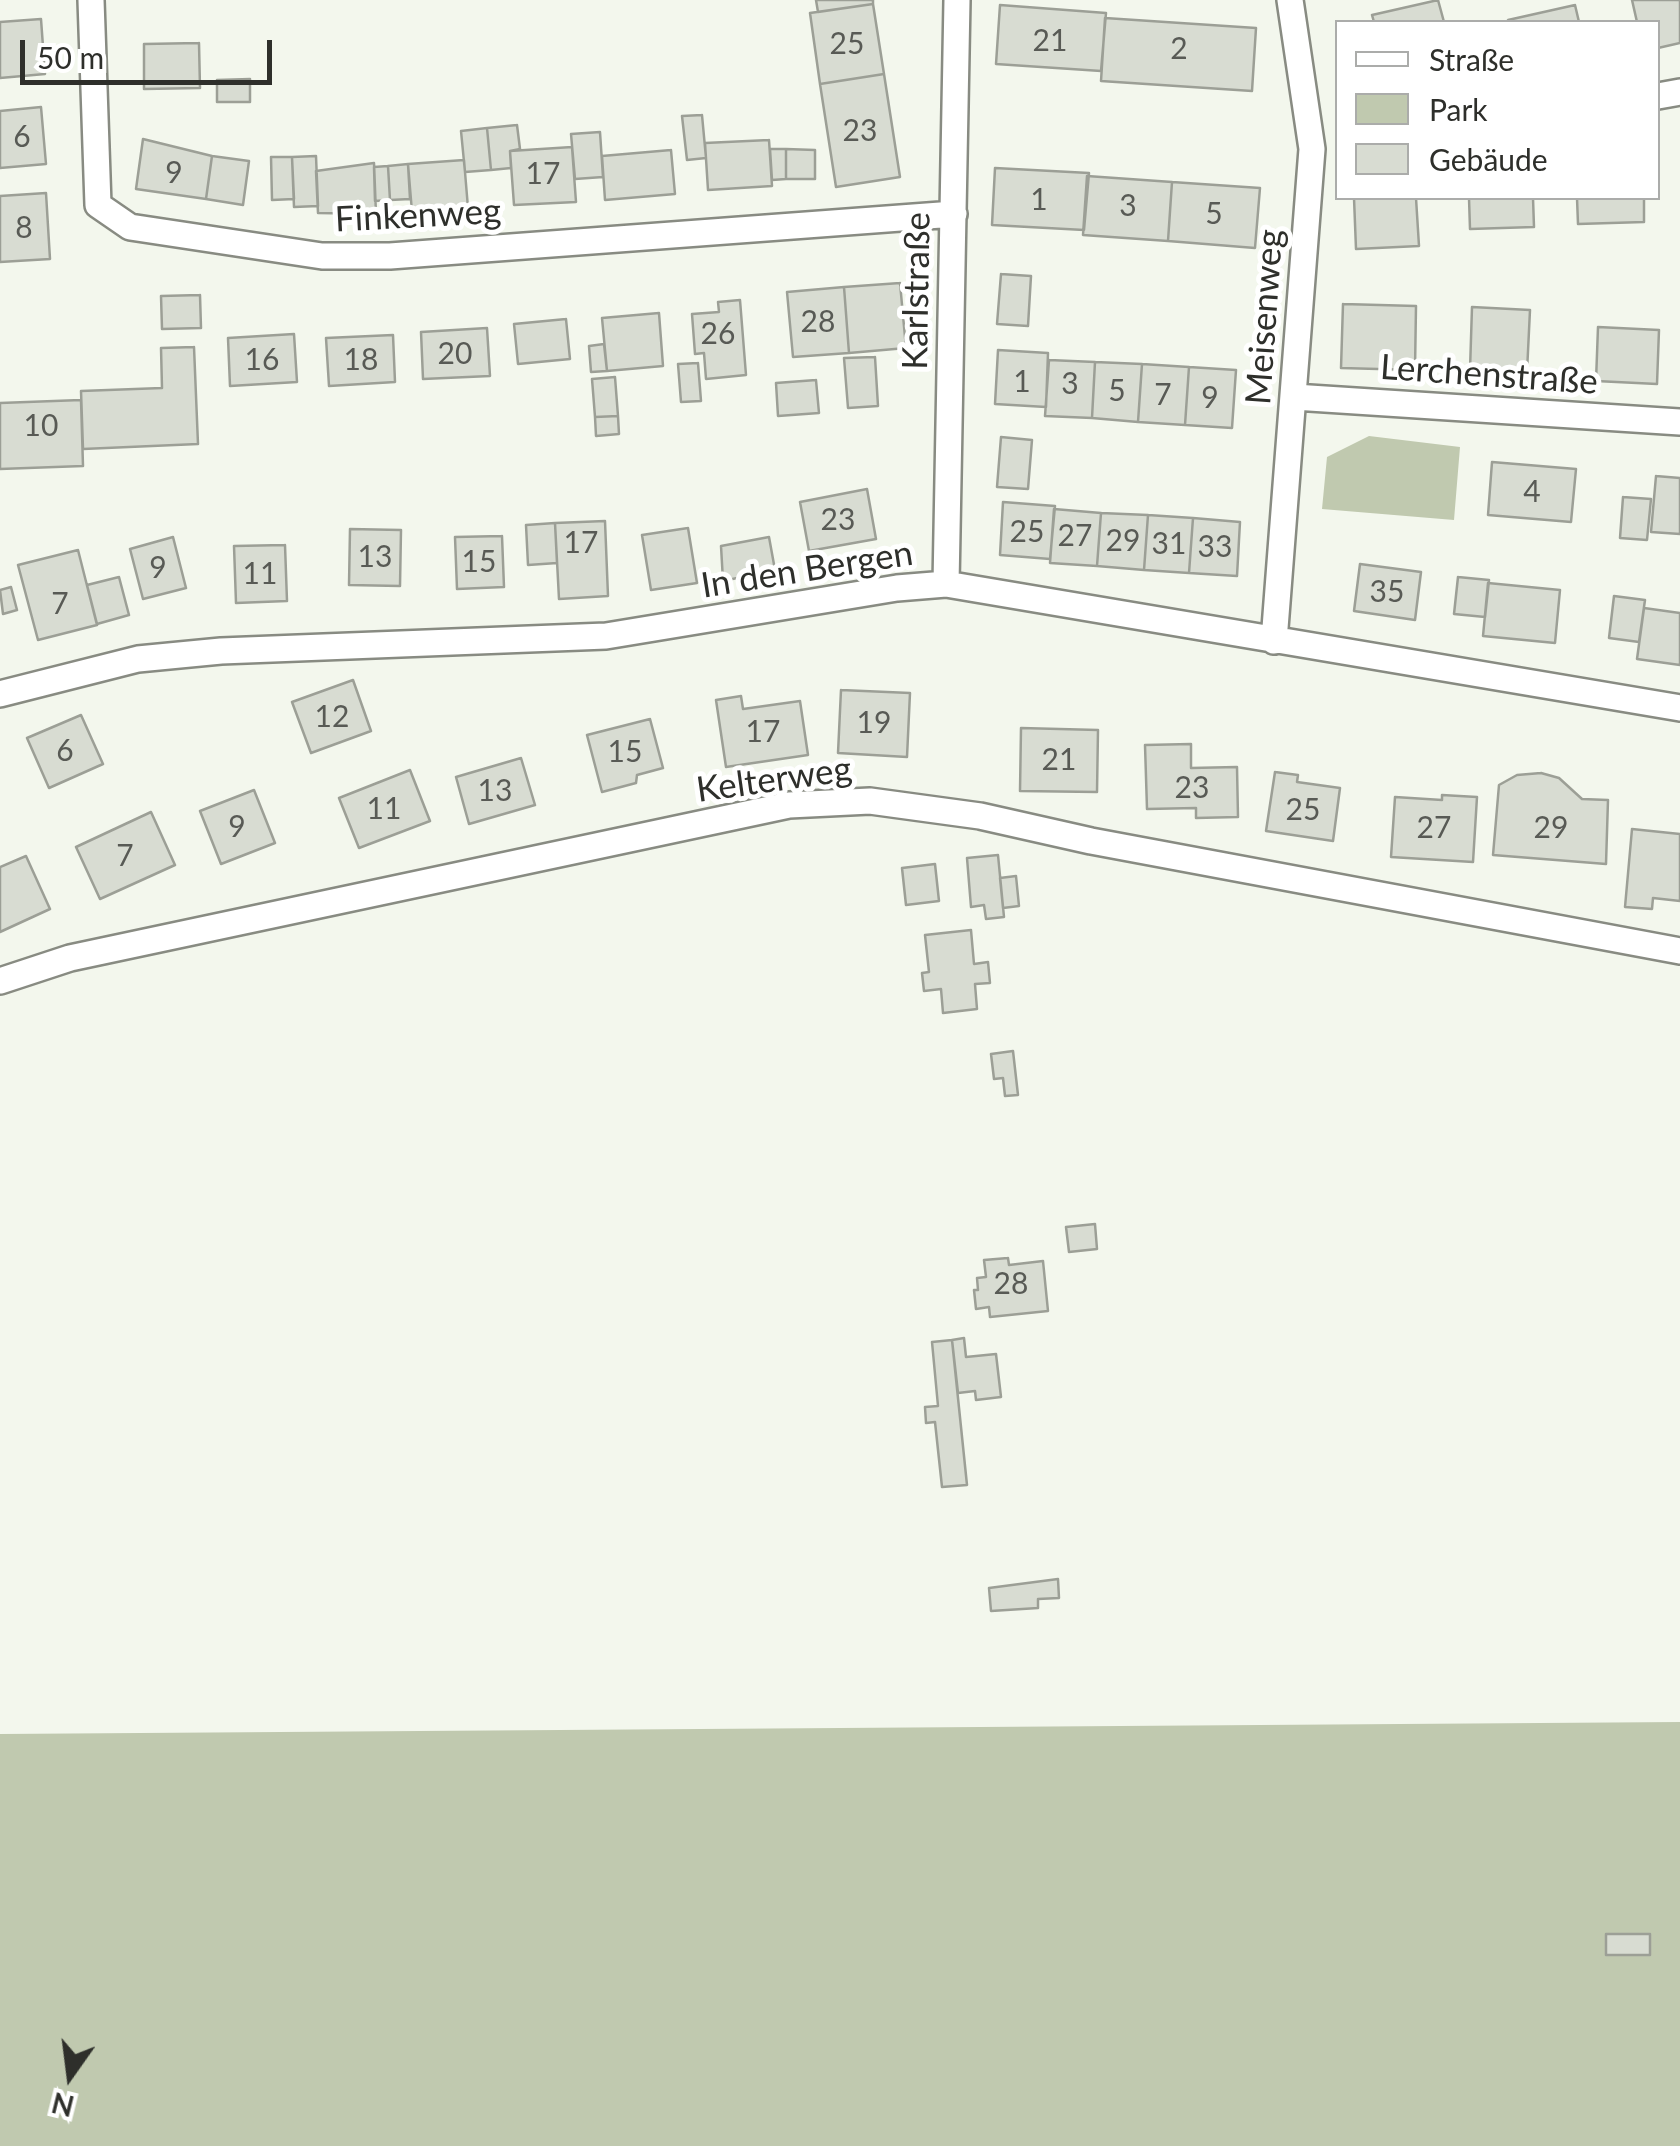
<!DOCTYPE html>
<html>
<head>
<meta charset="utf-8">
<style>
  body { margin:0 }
  #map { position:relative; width:1680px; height:2146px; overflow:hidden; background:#f3f7ed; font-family:Lato,sans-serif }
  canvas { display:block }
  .legend { position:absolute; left:1335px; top:20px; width:325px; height:180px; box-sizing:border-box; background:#fff; border:2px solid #abacaa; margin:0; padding:12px 18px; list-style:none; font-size:30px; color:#2e2f2b }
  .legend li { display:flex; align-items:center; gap:20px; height:50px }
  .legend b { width:50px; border:2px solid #abacaa }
  .north { position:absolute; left:20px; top:2026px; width:100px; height:100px; -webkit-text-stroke:8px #fff; paint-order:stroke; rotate:194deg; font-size:28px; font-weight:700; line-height:40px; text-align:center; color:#2e2f2b }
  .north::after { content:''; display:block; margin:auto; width:35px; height:45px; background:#2e2f2b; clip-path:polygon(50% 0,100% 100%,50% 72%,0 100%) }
  .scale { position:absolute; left:20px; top:40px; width:252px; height:45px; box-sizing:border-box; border:5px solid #2e2f2b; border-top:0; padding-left:12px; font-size:30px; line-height:35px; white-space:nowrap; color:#2e2f2b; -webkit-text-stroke:8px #fff; paint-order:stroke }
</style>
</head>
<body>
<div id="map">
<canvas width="1680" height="2146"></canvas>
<ul class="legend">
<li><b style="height:12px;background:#fff"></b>Straße</li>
<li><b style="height:28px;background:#c0c9af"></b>Park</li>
<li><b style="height:28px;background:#d8dcd2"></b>Gebäude</li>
</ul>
<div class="north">N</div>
<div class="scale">50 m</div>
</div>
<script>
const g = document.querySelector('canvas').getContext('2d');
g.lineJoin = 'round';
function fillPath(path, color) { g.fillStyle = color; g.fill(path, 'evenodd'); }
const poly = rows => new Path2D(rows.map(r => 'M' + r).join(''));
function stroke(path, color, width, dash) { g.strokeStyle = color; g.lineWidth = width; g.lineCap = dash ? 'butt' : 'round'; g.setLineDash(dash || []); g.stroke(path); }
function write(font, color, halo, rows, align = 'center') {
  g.font = font + ' Lato,sans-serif'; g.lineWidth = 10; g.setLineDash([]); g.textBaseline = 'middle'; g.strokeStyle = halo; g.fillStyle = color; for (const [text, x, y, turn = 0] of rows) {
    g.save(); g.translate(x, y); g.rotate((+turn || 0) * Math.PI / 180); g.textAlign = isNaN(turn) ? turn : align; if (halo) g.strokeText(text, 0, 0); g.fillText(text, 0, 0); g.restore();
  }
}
fillPath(poly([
  [1369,436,1460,447,1454,520,1322,509,1327,457],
  [1680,1722,1680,2146,0,2146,0,1734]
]), '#c0c9af');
const building = poly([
  [816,0,873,0,873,4,818,12,816,0],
  [1438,0,1444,22,1374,22,1372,15,1438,0],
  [1632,0,1680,0,1680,43,1658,48,1658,22,1637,22,1632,0],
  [873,4,884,74,820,84,810,13,873,4],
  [1000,5,1106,13,1101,71,996,64,1000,5],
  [1575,5,1579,22,1509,22,1508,20,1575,5],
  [1105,18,1256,28,1252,91,1101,81,1105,18],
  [41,19,45,74,0,78,0,22,41,19],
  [199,43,200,88,144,89,144,44,199,43],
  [884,74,900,177,836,187,820,84,884,74],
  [250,79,250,102,217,102,217,80,250,79],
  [41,107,46,164,0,168,0,111,41,107],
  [702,115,706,158,687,160,682,116,702,115],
  [517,125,520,149,510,151,511,168,491,170,487,128,517,125],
  [487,128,491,170,465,172,461,131,487,128],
  [600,132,603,177,575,179,571,134,600,132],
  [143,139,212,156,206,199,136,189,143,139],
  [769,140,772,186,708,190,705,143,769,140],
  [572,147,576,202,514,205,510,151,572,147],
  [770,149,786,149,786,179,772,180,770,149],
  [786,149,815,150,815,179,786,179,786,149],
  [671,150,675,194,605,200,602,156,671,150],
  [212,156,249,161,243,205,206,199,212,156],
  [316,156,318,206,294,207,292,157,316,156],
  [271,157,292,157,294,199,272,200,271,157],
  [464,160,468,208,412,212,408,164,464,160],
  [374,163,376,214,318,213,316,171,374,163],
  [408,164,410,199,390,200,388,166,408,164],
  [388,166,390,200,375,201,374,167,388,166],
  [995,168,1089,173,1084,230,992,225,995,168],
  [1087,176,1172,182,1168,241,1083,235,1087,176],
  [1172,182,1260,188,1255,248,1168,241,1172,182],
  [46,193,50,259,0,262,0,196,46,193],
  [1354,198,1416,198,1419,246,1356,249,1354,198],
  [1469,198,1533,198,1534,227,1470,229,1469,198],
  [1577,198,1644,198,1644,222,1578,224,1577,198],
  [1001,274,1031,276,1028,326,997,324,1001,274],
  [900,283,906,348,849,353,844,287,900,283],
  [844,287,849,353,793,357,787,292,844,287],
  [200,295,201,328,162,329,161,296,200,295],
  [740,300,746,375,706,379,704,353,695,354,692,314,719,312,718,302,740,300],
  [1343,304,1416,306,1415,370,1341,368,1343,304],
  [1472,307,1530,310,1527,372,1470,370,1472,307],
  [659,313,663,366,607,371,602,318,659,313],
  [566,319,570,359,518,364,514,324,566,319],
  [1598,327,1659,330,1657,384,1596,381,1598,327],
  [487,328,490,376,423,379,421,332,487,328],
  [294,334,297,382,230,386,228,338,294,334],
  [393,335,395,382,329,386,326,338,393,335],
  [604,344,607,371,591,372,589,346,604,344],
  [194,347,198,444,83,449,81,391,162,388,161,348,194,347],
  [998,350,1048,353,1046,407,995,404,998,350],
  [875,357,878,406,848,408,844,358,875,357],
  [1049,360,1095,362,1092,418,1045,416,1049,360],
  [1095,362,1142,364,1138,422,1092,418,1095,362],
  [698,363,701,401,681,402,678,364,698,363],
  [1142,364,1189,367,1185,425,1138,422,1142,364],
  [1189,367,1236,370,1232,428,1185,425,1189,367],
  [615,377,618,416,595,417,592,379,615,377],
  [816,380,819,413,778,416,776,383,816,380],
  [81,400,83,466,0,469,0,403,81,400],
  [618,416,619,434,596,436,595,417,618,416],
  [1001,437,1032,440,1028,489,997,487,1001,437],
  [1492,462,1576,469,1571,522,1488,515,1492,462],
  [1656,476,1680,478,1680,534,1651,532,1656,476],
  [867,489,876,539,809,551,800,502,867,489],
  [1623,497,1651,499,1647,540,1620,538,1623,497],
  [1003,502,1055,506,1050,559,1000,555,1003,502],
  [1054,509,1101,513,1097,566,1050,563,1054,509],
  [1101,513,1148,515,1144,570,1097,566,1101,513],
  [1148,515,1193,518,1189,573,1144,570,1148,515],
  [1193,518,1240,522,1237,576,1189,573,1193,518],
  [605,521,608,596,559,599,555,523,605,521],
  [555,523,557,563,528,565,526,525,555,523],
  [688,528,697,583,651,590,642,535,688,528],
  [350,529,401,530,400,586,349,585,350,529],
  [502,536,504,587,457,589,455,537,502,536],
  [173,537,186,588,143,599,130,549,173,537],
  [769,537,775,570,723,581,721,546,769,537],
  [285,545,287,601,236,603,234,546,285,545],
  [78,550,97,625,38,640,18,565,78,550],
  [1360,564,1421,572,1415,620,1354,611,1360,564],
  [119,577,129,615,97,624,87,585,119,577],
  [1458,577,1489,580,1485,617,1454,614,1458,577],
  [1488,583,1560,590,1555,643,1483,636,1488,583],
  [11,587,17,610,3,614,0,590,11,587],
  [1614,596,1645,600,1639,642,1609,638,1614,596],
  [1644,608,1680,613,1680,665,1637,659,1644,608],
  [353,680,371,731,311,753,292,702,353,680],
  [841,690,910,693,907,757,838,753,841,690],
  [741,696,743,709,800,701,808,755,726,767,716,700,741,696],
  [81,715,103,764,49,788,27,738,81,715],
  [650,719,663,768,637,775,636,783,602,792,587,735,650,719],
  [1021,728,1098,730,1097,792,1020,791,1021,728],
  [1191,744,1191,768,1237,767,1238,817,1196,818,1196,808,1147,809,1145,745,1191,744],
  [521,758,535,805,469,824,456,777,521,758],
  [410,770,430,821,359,848,339,798,410,770],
  [1275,772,1298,775,1297,782,1340,788,1333,841,1266,831,1275,772],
  [1541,773,1559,778,1582,799,1608,800,1606,864,1493,855,1499,785,1517,775,1541,773],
  [254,790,275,843,221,864,200,811,254,790],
  [1442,795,1477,797,1473,862,1391,857,1395,797,1442,800,1442,795],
  [151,812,175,865,100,899,76,847,151,812],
  [1632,829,1680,834,1680,901,1653,898,1652,909,1625,907,1632,829],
  [998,855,1004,917,986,919,984,905,971,907,967,858,998,855],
  [26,856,50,909,0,932,0,867,26,856],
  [935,864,939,901,906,905,902,868,935,864],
  [1016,876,1019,906,1003,908,1000,878,1016,876],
  [971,930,974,964,988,962,990,983,975,984,977,1009,943,1013,941,989,924,991,922,973,929,972,925,935,971,930],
  [1013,1051,1018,1095,1005,1096,1003,1078,994,1079,991,1054,1013,1051],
  [1095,1224,1097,1249,1069,1252,1066,1227,1095,1224],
  [1008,1258,1009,1265,1043,1261,1048,1311,990,1317,989,1307,976,1309,974,1290,978,1290,977,1278,986,1277,984,1260,1008,1258],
  [964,1338,966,1357,996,1354,1001,1397,976,1400,975,1391,958,1393,952,1340,964,1338],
  [952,1340,967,1485,942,1487,935,1422,926,1423,925,1407,938,1406,932,1342,952,1340],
  [1058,1579,1059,1598,1038,1599,1038,1608,991,1611,989,1588,1058,1579],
  [1606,1934,1650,1934,1650,1955,1606,1955,1606,1934]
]);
fillPath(building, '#d8dcd2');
stroke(building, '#9c9f96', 2.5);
const street = poly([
  [91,0,98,205,130,227,322,256,390,256,954,214],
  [1658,96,1680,92],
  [1294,397,1680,422],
  [946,584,957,0],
  [1274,641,1312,149,1290,0],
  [0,694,138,659,221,651,606,636,897,588,946,584,1680,708],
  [0,981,70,958,789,805,870,801,980,816,1091,841,1680,951]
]);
stroke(street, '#888b82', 30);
stroke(street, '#fff', 25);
write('30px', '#585a55', null, [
  ["21",1050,41],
  ["25",847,44],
  ["2",1179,49],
  ["23",860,131],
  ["6",22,137],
  ["9",174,173],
  ["17",543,174],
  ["1",1039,200],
  ["3",1128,206],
  ["5",1214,214],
  ["8",24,228],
  ["28",818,322],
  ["26",718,334],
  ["20",455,354],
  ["16",262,360],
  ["18",361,360],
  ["1",1022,382],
  ["3",1070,384],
  ["5",1117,391],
  ["7",1163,395],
  ["9",1210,398],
  ["10",41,426],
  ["4",1532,492],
  ["23",838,520],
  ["25",1027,532],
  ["27",1075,536],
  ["29",1123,541],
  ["17",581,543],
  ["31",1169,544],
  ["33",1215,547],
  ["13",375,557],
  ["15",479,562],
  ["9",158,568],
  ["11",260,574],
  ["35",1387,592],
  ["7",60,604],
  ["12",332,717],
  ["19",874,723],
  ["17",763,732],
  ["6",65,751],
  ["15",625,752],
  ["21",1059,760],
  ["23",1192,788],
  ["13",495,791],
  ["11",384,809],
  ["25",1303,810],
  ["9",237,827],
  ["27",1434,828],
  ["29",1551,828],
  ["7",125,856],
  ["28",1011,1284]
]);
write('35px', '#2e2f2b', '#fff', [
  ["Finkenweg",418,216,-3],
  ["Karlstraße",917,291,-89],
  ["Meisenweg",1265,317,-86],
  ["Lerchenstraße",1489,375,4],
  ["In den Bergen",807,570,-9],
  ["Kelterweg",774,780,-8]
]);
</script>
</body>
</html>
